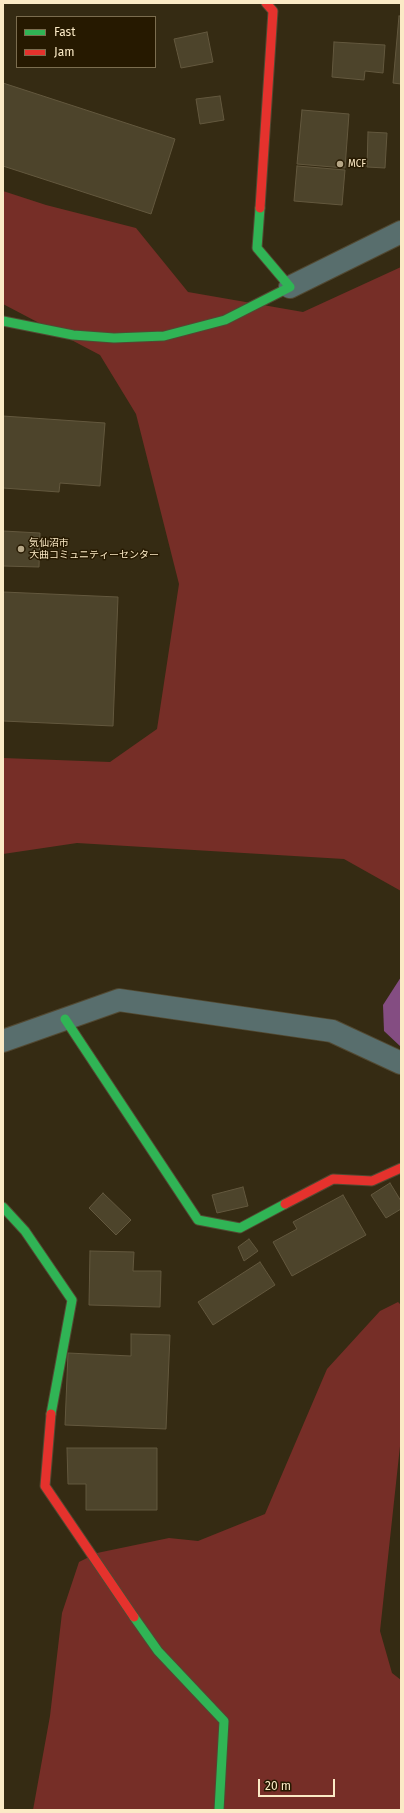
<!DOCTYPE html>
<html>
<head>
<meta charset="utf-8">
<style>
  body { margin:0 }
  #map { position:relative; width:404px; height:1813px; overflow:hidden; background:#352b13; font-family:"Fira Sans",sans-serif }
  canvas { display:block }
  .frame { position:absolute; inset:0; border:4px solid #fbeac6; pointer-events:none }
  .legend { position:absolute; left:16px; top:16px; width:140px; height:52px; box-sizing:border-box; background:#261900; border:1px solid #7b6d4f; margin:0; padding:5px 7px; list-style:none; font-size:12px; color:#fbeac6 }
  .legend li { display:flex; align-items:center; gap:8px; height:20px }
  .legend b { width:20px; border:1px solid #7b6d4f }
  .scale { position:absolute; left:258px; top:1779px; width:77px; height:18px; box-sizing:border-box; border:2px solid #fbeac6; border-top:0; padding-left:5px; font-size:12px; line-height:14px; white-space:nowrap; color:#fbeac6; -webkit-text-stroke:3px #261900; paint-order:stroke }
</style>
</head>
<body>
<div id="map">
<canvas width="404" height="1813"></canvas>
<div class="frame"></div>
<ul class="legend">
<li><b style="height:5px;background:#30b455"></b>Fast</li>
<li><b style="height:5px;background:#e5322d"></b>Jam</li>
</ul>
<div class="scale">20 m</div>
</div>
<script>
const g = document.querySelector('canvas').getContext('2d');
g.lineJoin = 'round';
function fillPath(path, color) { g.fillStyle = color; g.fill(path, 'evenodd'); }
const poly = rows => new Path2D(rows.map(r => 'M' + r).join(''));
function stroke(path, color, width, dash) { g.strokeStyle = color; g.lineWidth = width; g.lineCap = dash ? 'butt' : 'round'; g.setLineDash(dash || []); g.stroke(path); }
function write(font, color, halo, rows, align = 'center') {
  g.font = font + ' "Fira Sans","Noto Sans JP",sans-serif'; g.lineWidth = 3; g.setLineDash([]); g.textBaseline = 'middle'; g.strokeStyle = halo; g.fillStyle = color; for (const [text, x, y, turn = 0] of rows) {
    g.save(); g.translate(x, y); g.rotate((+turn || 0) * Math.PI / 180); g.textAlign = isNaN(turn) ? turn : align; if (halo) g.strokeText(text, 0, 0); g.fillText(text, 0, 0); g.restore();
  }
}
fillPath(poly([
  [3,191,46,205,136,228,188,292,303,312,401,267,401,891,344,859,77,843,3,854,3,758,110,762,157,729,179,584,136,414,100,355,3,304],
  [398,1302,401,1305,401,1437,380,1631,392,1673,401,1680,401,1810,33,1810,50,1716,62,1613,79,1562,97,1553,169,1538,198,1541,265,1514,327,1369,380,1311]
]), '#762e27');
fillPath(poly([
  [401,977,401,1047,384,1031,383,1005]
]), '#844d82');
const building = poly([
  [399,16,401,16,401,84,393,83,399,16],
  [207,32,213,62,181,68,174,39,207,32],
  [334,42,385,45,383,73,365,71,364,80,332,77,334,42],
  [3,83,175,139,151,214,3,166,3,83],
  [220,96,224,120,200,124,196,99,220,96],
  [302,110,349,114,345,168,297,164,302,110],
  [368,132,387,133,385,168,367,167,368,132],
  [297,166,345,170,342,205,294,201,297,166],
  [3,416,105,423,100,486,60,483,59,492,3,488,3,416],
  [3,531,40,533,39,567,3,566,3,531],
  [3,592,118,597,113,726,3,721,3,592],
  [390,1183,401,1201,401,1209,386,1218,371,1195,390,1183],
  [243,1187,248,1206,217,1213,212,1195,243,1187],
  [103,1193,131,1220,116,1235,89,1208,103,1193],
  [343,1195,366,1235,292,1276,273,1242,297,1229,293,1222,343,1195],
  [249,1239,258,1251,244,1261,238,1247,249,1239],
  [90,1251,134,1252,133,1271,161,1271,160,1307,89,1305,90,1251],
  [260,1262,275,1285,213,1325,198,1302,260,1262],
  [131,1334,170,1335,166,1429,65,1425,68,1353,131,1356,131,1334],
  [67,1448,157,1448,157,1510,86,1510,86,1484,68,1484,67,1448]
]);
fillPath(building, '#4d442b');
stroke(building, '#63583e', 1);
const street = poly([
  [290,287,401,232],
  [3,1041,119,1000,332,1031,401,1063]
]);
const fast = poly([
  [3,321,73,335,114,338,164,336,225,320,290,287,257,248,260,208],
  [65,1019,198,1220,240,1228,285,1204],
  [3,1207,25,1231,72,1300,51,1414],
  [134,1617,158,1651,224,1721,219,1810]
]);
const jam = poly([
  [260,208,273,11,266,3],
  [285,1204,333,1179,372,1181,401,1168],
  [51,1414,45,1486,134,1617]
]);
stroke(street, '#524932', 24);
stroke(fast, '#524932', 11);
stroke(jam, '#524932', 11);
stroke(street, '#586e6d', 22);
stroke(fast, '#30b455', 9);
stroke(jam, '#e5322d', 9);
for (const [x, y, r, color] of [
  [340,164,4,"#b6a787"],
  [21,549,4,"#b6a787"]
]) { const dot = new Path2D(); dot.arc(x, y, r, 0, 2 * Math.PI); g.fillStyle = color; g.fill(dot); stroke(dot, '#261900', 1.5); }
write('10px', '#fbeac6', '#261900', [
  ["MCF",348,164],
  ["気仙沼市",29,543],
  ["大曲コミュニティーセンター",29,555]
], 'left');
</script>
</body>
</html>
